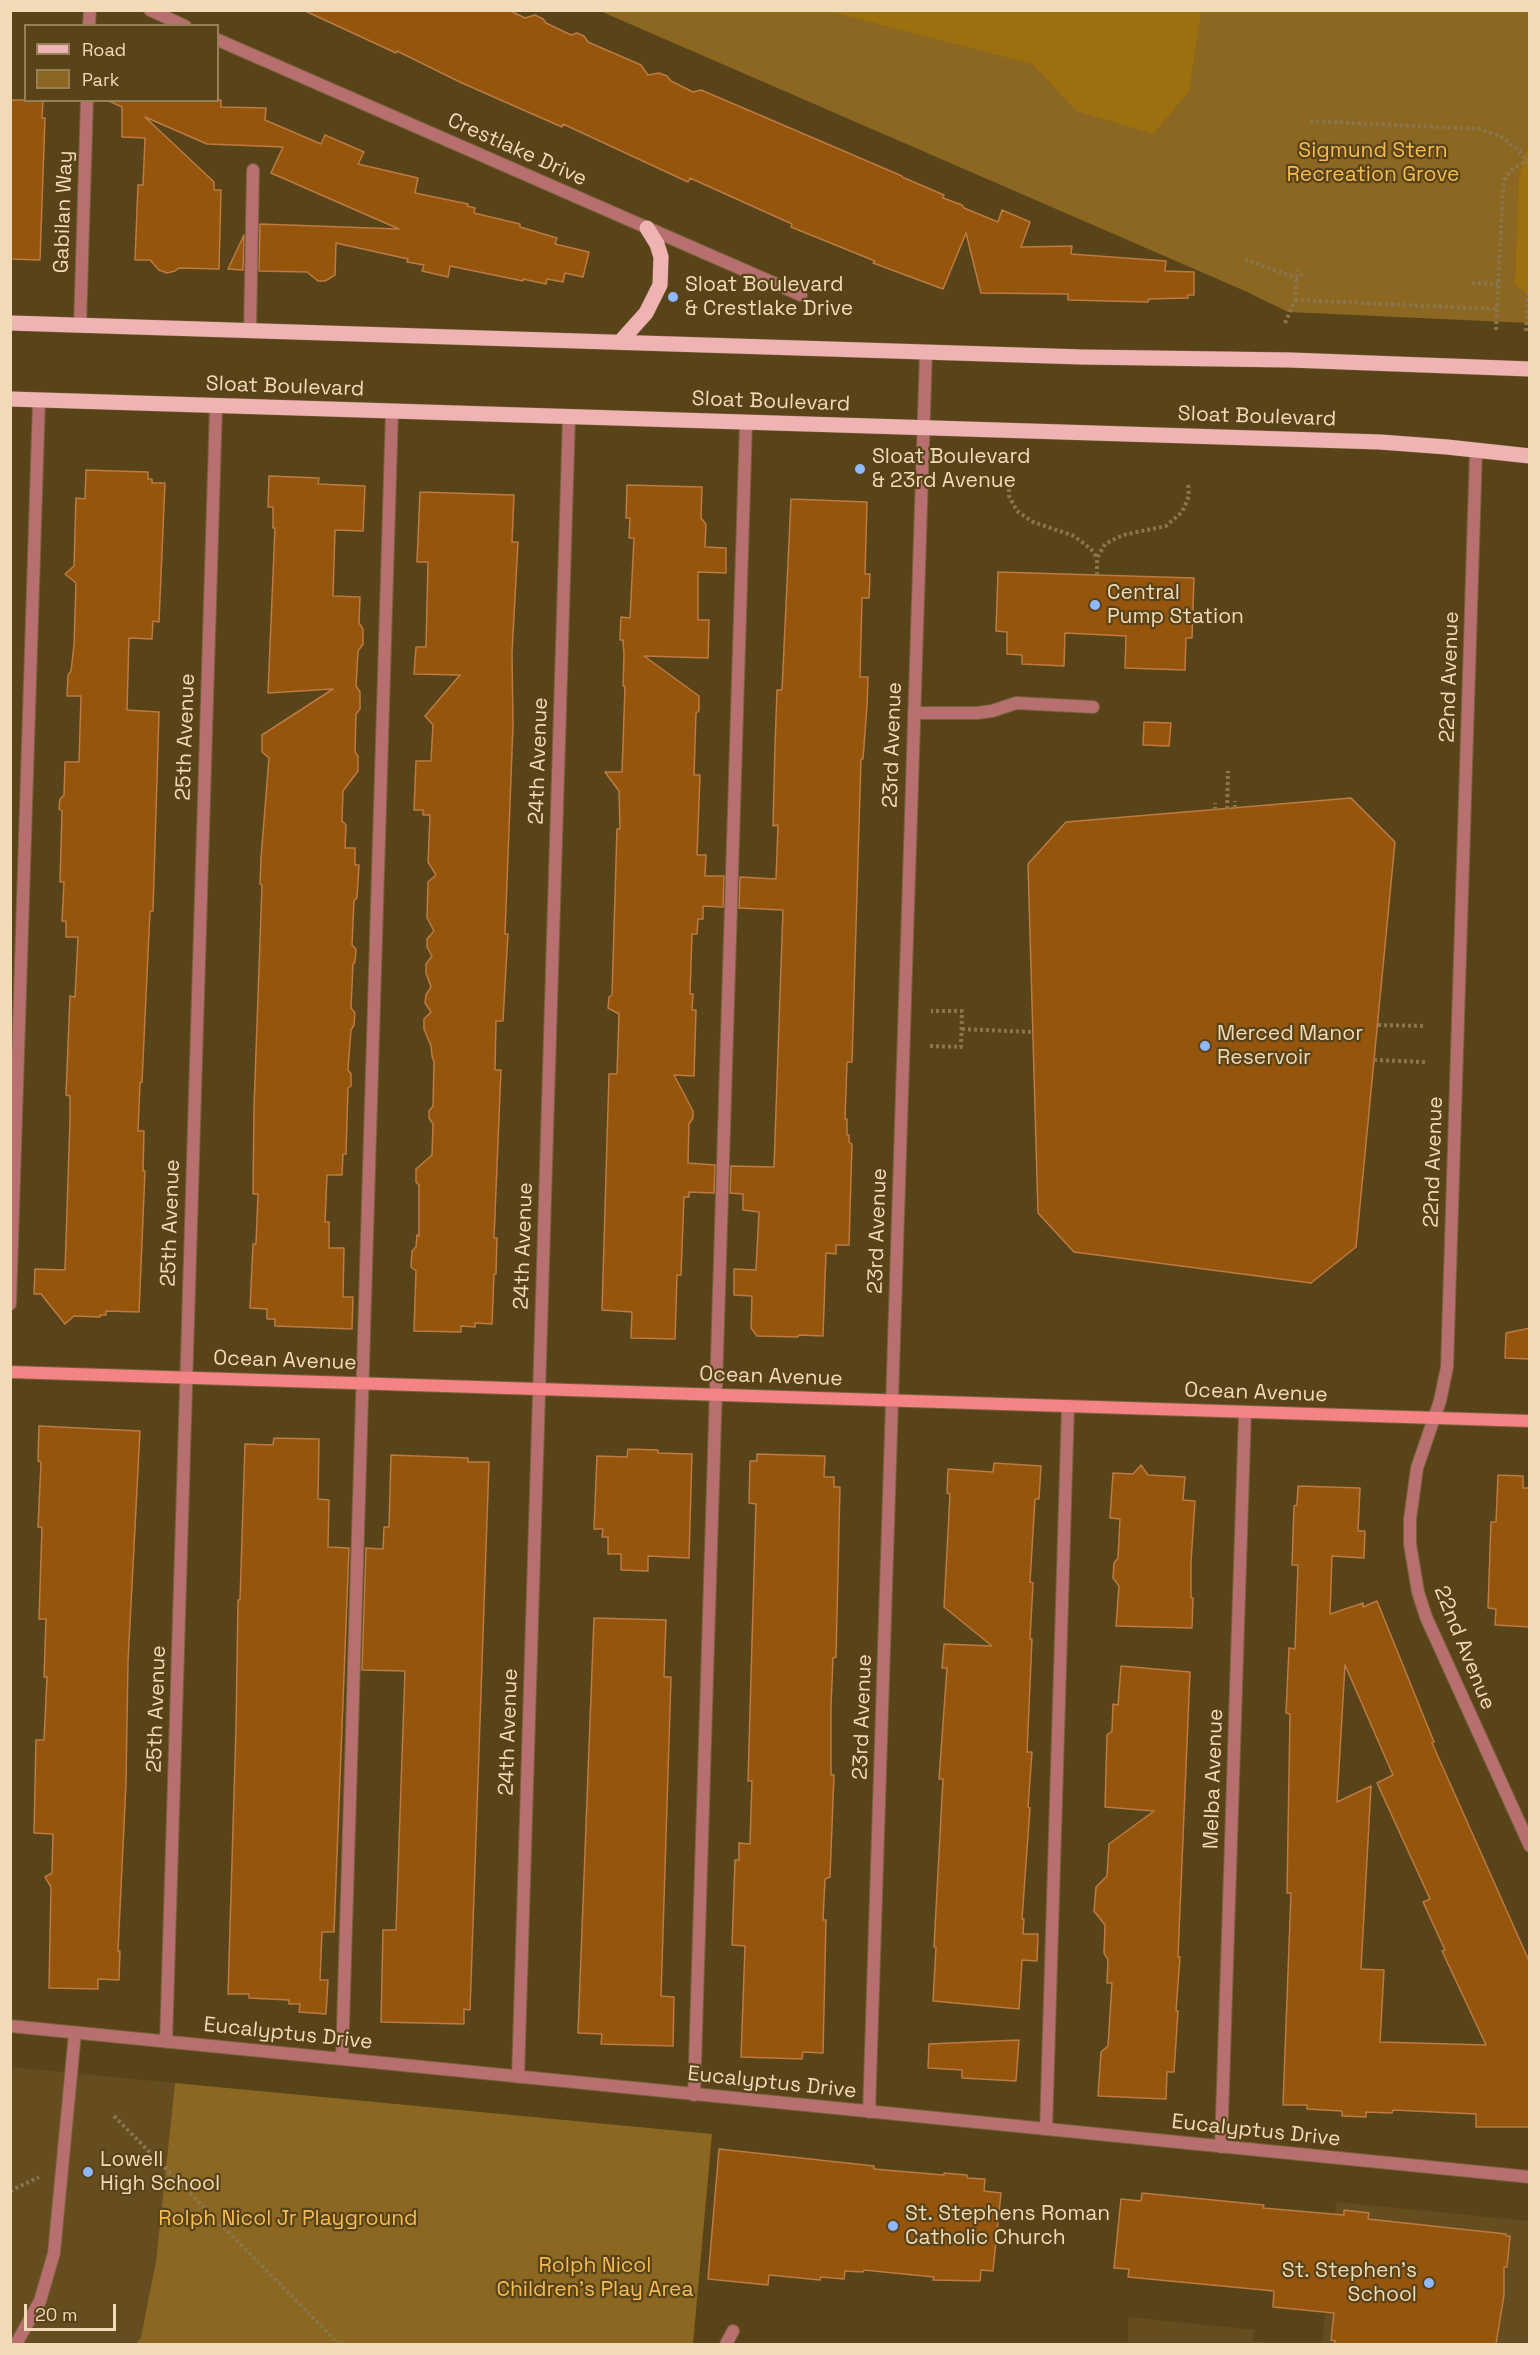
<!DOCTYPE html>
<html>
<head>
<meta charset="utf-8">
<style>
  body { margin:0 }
  #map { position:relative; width:1540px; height:2355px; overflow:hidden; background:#594319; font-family:"Space Grotesk",sans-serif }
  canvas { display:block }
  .frame { position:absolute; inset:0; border:12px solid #f1dbb6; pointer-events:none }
  .legend { position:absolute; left:24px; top:24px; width:195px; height:78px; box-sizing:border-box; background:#594319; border:2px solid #968058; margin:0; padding:8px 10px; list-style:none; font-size:18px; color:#f1dbb6 }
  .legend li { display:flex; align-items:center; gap:12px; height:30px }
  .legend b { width:30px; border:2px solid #968058 }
  .scale { position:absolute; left:24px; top:2304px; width:92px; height:27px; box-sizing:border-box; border:3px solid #f1dbb6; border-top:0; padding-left:8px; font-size:18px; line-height:21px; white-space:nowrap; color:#f1dbb6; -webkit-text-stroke:4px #594319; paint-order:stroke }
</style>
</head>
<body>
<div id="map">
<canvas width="1540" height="2355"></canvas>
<div class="frame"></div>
<ul class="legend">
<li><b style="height:8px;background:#eeb3b2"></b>Road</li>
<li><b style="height:16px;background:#8b6721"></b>Park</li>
</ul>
<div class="scale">20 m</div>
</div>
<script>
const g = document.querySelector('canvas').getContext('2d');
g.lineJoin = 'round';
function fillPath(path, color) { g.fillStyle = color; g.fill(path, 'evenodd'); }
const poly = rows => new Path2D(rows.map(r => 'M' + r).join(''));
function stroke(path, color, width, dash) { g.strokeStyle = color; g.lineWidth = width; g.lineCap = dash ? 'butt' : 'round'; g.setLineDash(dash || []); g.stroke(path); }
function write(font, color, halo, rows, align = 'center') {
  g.font = font + ' "Space Grotesk",sans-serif'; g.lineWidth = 4.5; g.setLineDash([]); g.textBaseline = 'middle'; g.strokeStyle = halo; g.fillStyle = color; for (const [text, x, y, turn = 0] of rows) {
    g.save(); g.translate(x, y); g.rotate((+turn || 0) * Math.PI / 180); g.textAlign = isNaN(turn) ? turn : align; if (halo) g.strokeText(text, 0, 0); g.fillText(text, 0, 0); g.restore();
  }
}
fillPath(poly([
  [10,2067,175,2083,156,2261,141,2337,136,2344,11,2344],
  [1336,2202,1529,2221,1529,2344,1322,2344],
  [1128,2317,1255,2330,1253,2341,1283,2344,1128,2344]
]), '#664d1f');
fillPath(poly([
  [600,11,1529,11,1529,323,1288,312,1245,291],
  [175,2083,712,2134,693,2344,136,2344,141,2337,156,2261]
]), '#8b6721');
fillPath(poly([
  [829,11,1201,10,1201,11,1189,91,1153,134,1077,111,1032,64],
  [1529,150,1529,295,1515,284,1519,179,1525,153]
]), '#9c700e');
const building = poly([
  [303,10,509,10,525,18,535,15,543,19,546,23,571,35,577,33,584,36,588,42,641,65,648,75,659,73,667,76,671,81,693,92,701,90,748,110,902,176,902,177,944,195,943,198,962,205,964,208,998,222,1002,210,1030,222,1021,247,1072,246,1071,254,1166,261,1165,271,1194,272,1194,295,1188,295,1188,298,1149,299,1148,302,1068,300,1068,294,981,293,966,233,943,289,873,263,875,261,791,227,792,224,690,178,688,182,563,124,562,127,462,83,397,51,396,53,303,10],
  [10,100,43,100,42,118,45,118,40,260,10,259,10,100],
  [107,100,221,100,221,107,266,108,265,120,321,144,325,135,364,152,358,164,418,178,415,193,468,204,467,206,475,208,474,213,520,224,520,227,557,238,555,244,589,252,583,277,565,273,563,282,547,279,546,284,523,279,523,281,450,266,448,277,422,271,424,265,407,262,408,259,336,243,335,275,325,281,318,281,307,272,259,271,260,224,399,229,271,173,283,147,207,144,145,117,214,182,214,190,221,190,219,269,179,268,175,271,167,273,159,270,150,260,135,260,138,185,143,185,145,138,122,137,122,107,107,100],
  [244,235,243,270,228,269,244,235],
  [86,470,148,472,148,479,152,479,152,483,165,483,159,622,153,621,152,639,129,638,127,710,159,712,153,911,150,911,142,1082,140,1083,138,1131,144,1131,143,1171,145,1171,139,1312,106,1311,106,1315,100,1315,100,1317,74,1316,65,1324,41,1294,34,1294,35,1269,65,1270,70,1120,70,1096,66,1095,70,996,75,997,78,937,66,937,66,921,62,921,64,882,60,882,62,811,59,809,60,799,64,795,65,762,79,762,81,696,67,696,68,675,71,671,74,645,76,583,65,574,74,566,76,498,85,499,86,470],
  [269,476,319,478,318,484,365,486,363,531,335,530,333,596,360,597,359,623,363,629,363,644,358,651,356,686,360,692,360,709,356,714,355,752,358,756,358,771,343,791,342,821,346,825,345,848,355,848,355,865,359,865,357,898,354,901,352,945,356,949,355,962,353,964,351,1008,355,1013,354,1025,351,1030,349,1055,348,1070,351,1074,351,1086,348,1088,346,1154,343,1154,342,1175,327,1175,325,1222,329,1222,329,1248,344,1248,343,1297,353,1297,352,1329,275,1326,275,1319,267,1319,267,1309,250,1308,253,1244,256,1244,258,1194,253,1194,254,1107,262,885,260,884,261,858,269,758,262,752,262,735,333,689,268,693,275,528,273,528,273,507,268,507,269,476],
  [627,485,702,487,701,518,706,524,705,547,726,548,726,573,698,572,698,620,709,620,708,658,644,656,699,696,699,711,696,713,694,775,700,775,697,855,706,855,705,876,724,876,723,907,703,906,703,919,698,919,697,934,692,934,690,994,693,994,692,1010,696,1010,694,1076,674,1075,693,1111,693,1118,689,1124,688,1163,715,1165,714,1193,689,1192,689,1197,684,1197,681,1275,677,1275,675,1339,631,1338,632,1312,602,1310,609,1074,617,1074,619,1014,608,1008,609,997,612,995,617,829,620,829,619,791,605,772,622,772,625,686,623,686,624,655,623,640,620,640,621,617,630,618,634,538,629,538,630,518,626,518,627,485],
  [420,492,514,495,512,542,518,542,512,653,513,725,505,934,508,934,506,967,503,1021,496,1021,495,1070,501,1070,494,1238,497,1238,496,1274,494,1274,492,1324,475,1323,475,1327,461,1326,461,1332,414,1331,416,1271,411,1267,412,1251,416,1247,417,1235,419,1236,419,1185,416,1182,416,1169,432,1155,433,1124,429,1118,429,1111,433,1106,434,1062,432,1056,431,1046,424,1029,424,1019,431,1012,425,1003,426,995,431,987,426,973,426,964,432,956,427,947,427,939,434,931,427,918,428,882,436,875,428,862,430,815,423,815,423,810,414,810,416,761,431,761,433,725,425,716,460,675,414,674,416,647,426,647,428,562,417,562,420,492],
  [791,499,867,502,865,574,870,574,869,598,862,598,860,677,868,677,867,706,863,759,861,759,852,1062,847,1062,845,1119,847,1119,847,1135,849,1135,849,1142,852,1144,849,1245,836,1245,836,1254,826,1253,823,1336,799,1335,798,1337,757,1336,751,1328,752,1296,734,1295,734,1269,756,1270,759,1212,743,1210,743,1194,730,1193,731,1166,774,1167,783,910,739,908,740,877,776,879,778,825,773,826,775,746,777,690,782,690,791,499],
  [998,572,1194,578,1192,638,1186,638,1185,670,1125,668,1126,636,1065,633,1064,666,1022,664,1022,655,1007,654,1007,632,996,631,998,572],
  [1144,722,1171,723,1169,746,1143,745,1144,722],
  [1351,798,1395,842,1356,1247,1311,1283,1074,1252,1038,1213,1028,864,1066,822,1351,798],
  [1530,1328,1530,1359,1505,1358,1506,1333,1530,1328],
  [39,1426,140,1431,128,1662,126,1783,118,1951,120,1951,119,1980,98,1979,98,1989,49,1988,51,1887,45,1877,52,1873,53,1834,34,1833,36,1740,44,1740,47,1677,44,1677,46,1619,39,1619,42,1527,38,1527,41,1462,38,1461,39,1426],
  [274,1438,319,1439,318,1499,329,1500,328,1547,349,1548,334,1932,322,1932,320,1980,328,1980,326,2014,299,2012,300,2004,289,2004,289,2000,249,1998,249,1994,228,1994,236,1728,238,1600,240,1600,245,1444,273,1445,274,1438],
  [628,1449,658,1450,658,1453,692,1454,689,1558,648,1556,648,1571,621,1570,621,1554,608,1554,608,1537,602,1537,603,1529,594,1529,597,1456,627,1457,628,1449],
  [757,1454,825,1456,824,1477,834,1477,834,1487,840,1487,836,1657,833,1658,831,1707,831,1775,834,1775,830,1877,825,1879,823,1920,826,1920,823,2053,803,2052,802,2059,741,2057,745,1946,732,1945,735,1860,739,1860,739,1843,750,1844,752,1781,748,1781,756,1504,749,1503,750,1461,757,1461,757,1454],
  [391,1455,468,1458,468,1462,489,1462,470,2010,464,2009,464,2024,381,2022,383,1930,396,1930,405,1671,362,1670,366,1548,383,1549,384,1527,389,1527,391,1455],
  [994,1463,1041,1466,1039,1499,1035,1499,1030,1582,1033,1583,1030,1639,1032,1639,1027,1752,1032,1752,1028,1807,1030,1808,1022,1919,1024,1919,1023,1934,1038,1934,1037,1961,1022,1960,1019,2009,933,2001,936,1947,934,1947,943,1779,939,1779,947,1668,942,1668,944,1644,992,1646,944,1607,950,1494,947,1493,948,1469,993,1472,994,1463],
  [1141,1465,1148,1475,1185,1477,1183,1500,1195,1501,1191,1562,1191,1598,1193,1598,1192,1628,1116,1626,1119,1586,1113,1578,1114,1563,1118,1558,1120,1519,1110,1518,1113,1473,1133,1474,1141,1465],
  [1498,1475,1523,1476,1523,1488,1530,1488,1530,1627,1495,1625,1496,1609,1488,1608,1491,1522,1496,1522,1498,1475],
  [1298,1486,1360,1488,1358,1531,1365,1531,1364,1558,1332,1556,1330,1614,1363,1603,1363,1607,1377,1601,1434,1742,1432,1743,1530,1963,1530,2127,1476,2127,1476,2114,1393,2110,1392,2113,1366,2112,1366,2117,1342,2116,1342,2111,1307,2109,1307,2105,1283,2105,1291,1893,1287,1893,1290,1714,1286,1713,1289,1648,1295,1649,1298,1565,1292,1565,1294,1506,1297,1505,1298,1486],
  [1345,1665,1393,1775,1377,1783,1430,1899,1423,1902,1445,1950,1442,1951,1486,2045,1380,2042,1384,1970,1361,1969,1371,1786,1337,1802,1345,1665],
  [594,1618,666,1620,664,1677,671,1677,661,1996,674,1997,673,2046,601,2044,602,2034,578,2033,594,1618],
  [1121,1666,1190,1672,1178,1957,1180,1957,1176,2011,1178,2011,1174,2072,1167,2072,1166,2099,1098,2096,1101,2052,1108,2046,1112,1983,1107,1983,1108,1960,1104,1953,1105,1925,1094,1911,1096,1887,1107,1876,1109,1844,1154,1811,1105,1807,1107,1735,1112,1731,1113,1704,1118,1705,1121,1666],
  [1019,2040,1016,2081,962,2078,962,2070,928,2068,929,2044,1019,2040],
  [719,2149,874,2166,874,2169,944,2175,944,2173,967,2175,967,2178,985,2179,984,2191,1001,2193,993,2271,981,2270,980,2281,933,2280,934,2277,864,2270,863,2272,845,2271,844,2279,821,2277,820,2280,769,2275,768,2285,708,2279,719,2149],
  [1142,2193,1264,2205,1263,2208,1344,2215,1344,2210,1369,2213,1368,2219,1506,2234,1506,2236,1510,2236,1507,2267,1504,2267,1504,2295,1496,2344,1335,2344,1335,2341,1331,2340,1334,2313,1273,2307,1274,2291,1128,2277,1129,2269,1114,2268,1121,2199,1141,2201,1142,2193]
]);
fillPath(building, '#96550d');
stroke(building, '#bb7b43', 1.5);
const lane = poly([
  [250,331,253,170],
  [914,713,977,713,992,711,1016,703,1093,707],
  [10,1304,39,400],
  [342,2059,392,411],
  [694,2095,746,423],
  [1046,2129,1068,1406],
  [16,2344,40,2301,54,2253,75,2033],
  [726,2344,733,2331]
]);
const street = poly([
  [150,10,185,26],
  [89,26,90,10],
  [218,40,801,295],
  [80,325,87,100],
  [1476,451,1447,1367,1440,1401,1417,1468,1410,1519,1410,1544,1418,1592,1426,1617,1530,1846],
  [10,2026,1530,2177],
  [166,2042,216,406],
  [518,2077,569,417],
  [869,2112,926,352],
  [1221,2147,1245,1412]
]);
const secondary = poly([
  [10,1372,1530,1421]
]);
const primary = poly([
  [10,323,1082,357,1290,360,1530,369],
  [620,342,646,313,660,285,661,257,657,244,647,228],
  [10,399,1380,442,1447,447,1530,456]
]);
stroke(lane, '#776138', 14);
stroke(street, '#776138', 14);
stroke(secondary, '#776138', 14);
stroke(primary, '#776138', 16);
stroke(poly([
  [1310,121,1480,129,1504,138,1520,152,1530,166],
  [1245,259,1296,278,1303,274],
  [1472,283,1498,284],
  [1295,300,1496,309],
  [1285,323,1295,300,1296,278,1299,270],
  [1496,330,1503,188,1505,179,1512,169,1530,159],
  [1526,331,1530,259],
  [1009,477,1009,496,1017,511,1033,522,1074,536,1091,549,1097,558],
  [1097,575,1097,558,1105,544,1123,535,1166,526,1182,512,1189,496,1188,482],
  [1235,808,1235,801],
  [1227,809,1228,771],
  [1215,810,1215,803],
  [1378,1025,1426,1026],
  [962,1029,1033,1032],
  [930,1046,961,1047,962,1011,931,1011],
  [1374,1060,1425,1062],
  [114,2116,339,2344],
  [10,2191,39,2177]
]), '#8b754d', 4, [3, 3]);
stroke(lane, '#b76f6f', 12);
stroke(street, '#b76f6f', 12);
stroke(secondary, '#f48385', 12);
stroke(primary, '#eeb3b2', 15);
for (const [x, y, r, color] of [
  [673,297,6,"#8fb8fd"],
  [860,469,6,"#8fb8fd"],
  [1095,605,6,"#8fb8fd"],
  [1205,1046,6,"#8fb8fd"],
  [88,2172,6,"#8fb8fd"],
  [893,2226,6,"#8fb8fd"],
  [1429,2283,6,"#8fb8fd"]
]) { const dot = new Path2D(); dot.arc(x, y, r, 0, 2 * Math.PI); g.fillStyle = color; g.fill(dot); stroke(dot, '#594319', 2); }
write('21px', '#f1dbb6', '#594319', [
  ["Crestlake Drive",517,150,24],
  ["Gabilan Way",64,212,-88],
  ["Sloat Boulevard",285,387,2],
  ["Sloat Boulevard",771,402,2],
  ["Sloat Boulevard",1257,417,2],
  ["22nd Avenue",1450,677,-88],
  ["25th Avenue",186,737,-88],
  ["23rd Avenue",893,745,-88],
  ["24th Avenue",539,761,-88],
  ["22nd Avenue",1434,1162,-88],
  ["25th Avenue",171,1223,-88],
  ["23rd Avenue",878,1231,-88],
  ["24th Avenue",524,1246,-88],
  ["Ocean Avenue",285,1361,2],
  ["Ocean Avenue",771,1377,2],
  ["Ocean Avenue",1256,1393,2],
  ["22nd Avenue",1464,1648,68],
  ["25th Avenue",157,1709,-88],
  ["23rd Avenue",863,1717,-88],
  ["24th Avenue",509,1732,-88],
  ["Melba Avenue",1214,1779,-88],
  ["Eucalyptus Drive",288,2034,6],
  ["Eucalyptus Drive",772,2083,6],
  ["Eucalyptus Drive",1256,2131,6]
]);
write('21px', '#f6bc50', '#594319', [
  ["Sigmund Stern",1373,151],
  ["Recreation Grove",1373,175],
  ["Rolph Nicol Jr Playground",288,2219],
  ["Rolph Nicol",595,2266],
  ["Children’s Play Area",595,2290]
]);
write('21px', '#f1dbb6', '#594319', [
  ["Sloat Boulevard",685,285],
  ["& Crestlake Drive",685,309],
  ["Sloat Boulevard",872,457],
  ["& 23rd Avenue",872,481],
  ["Central",1107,593],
  ["Pump Station",1107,617],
  ["Merced Manor",1217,1034],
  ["Reservoir",1217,1058],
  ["Lowell",100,2160],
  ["High School",100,2184],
  ["St. Stephens Roman",905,2214],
  ["Catholic Church",905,2238],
  ["St. Stephen's",1417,2271,"right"],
  ["School",1417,2295,"right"]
], 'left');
</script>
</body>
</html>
